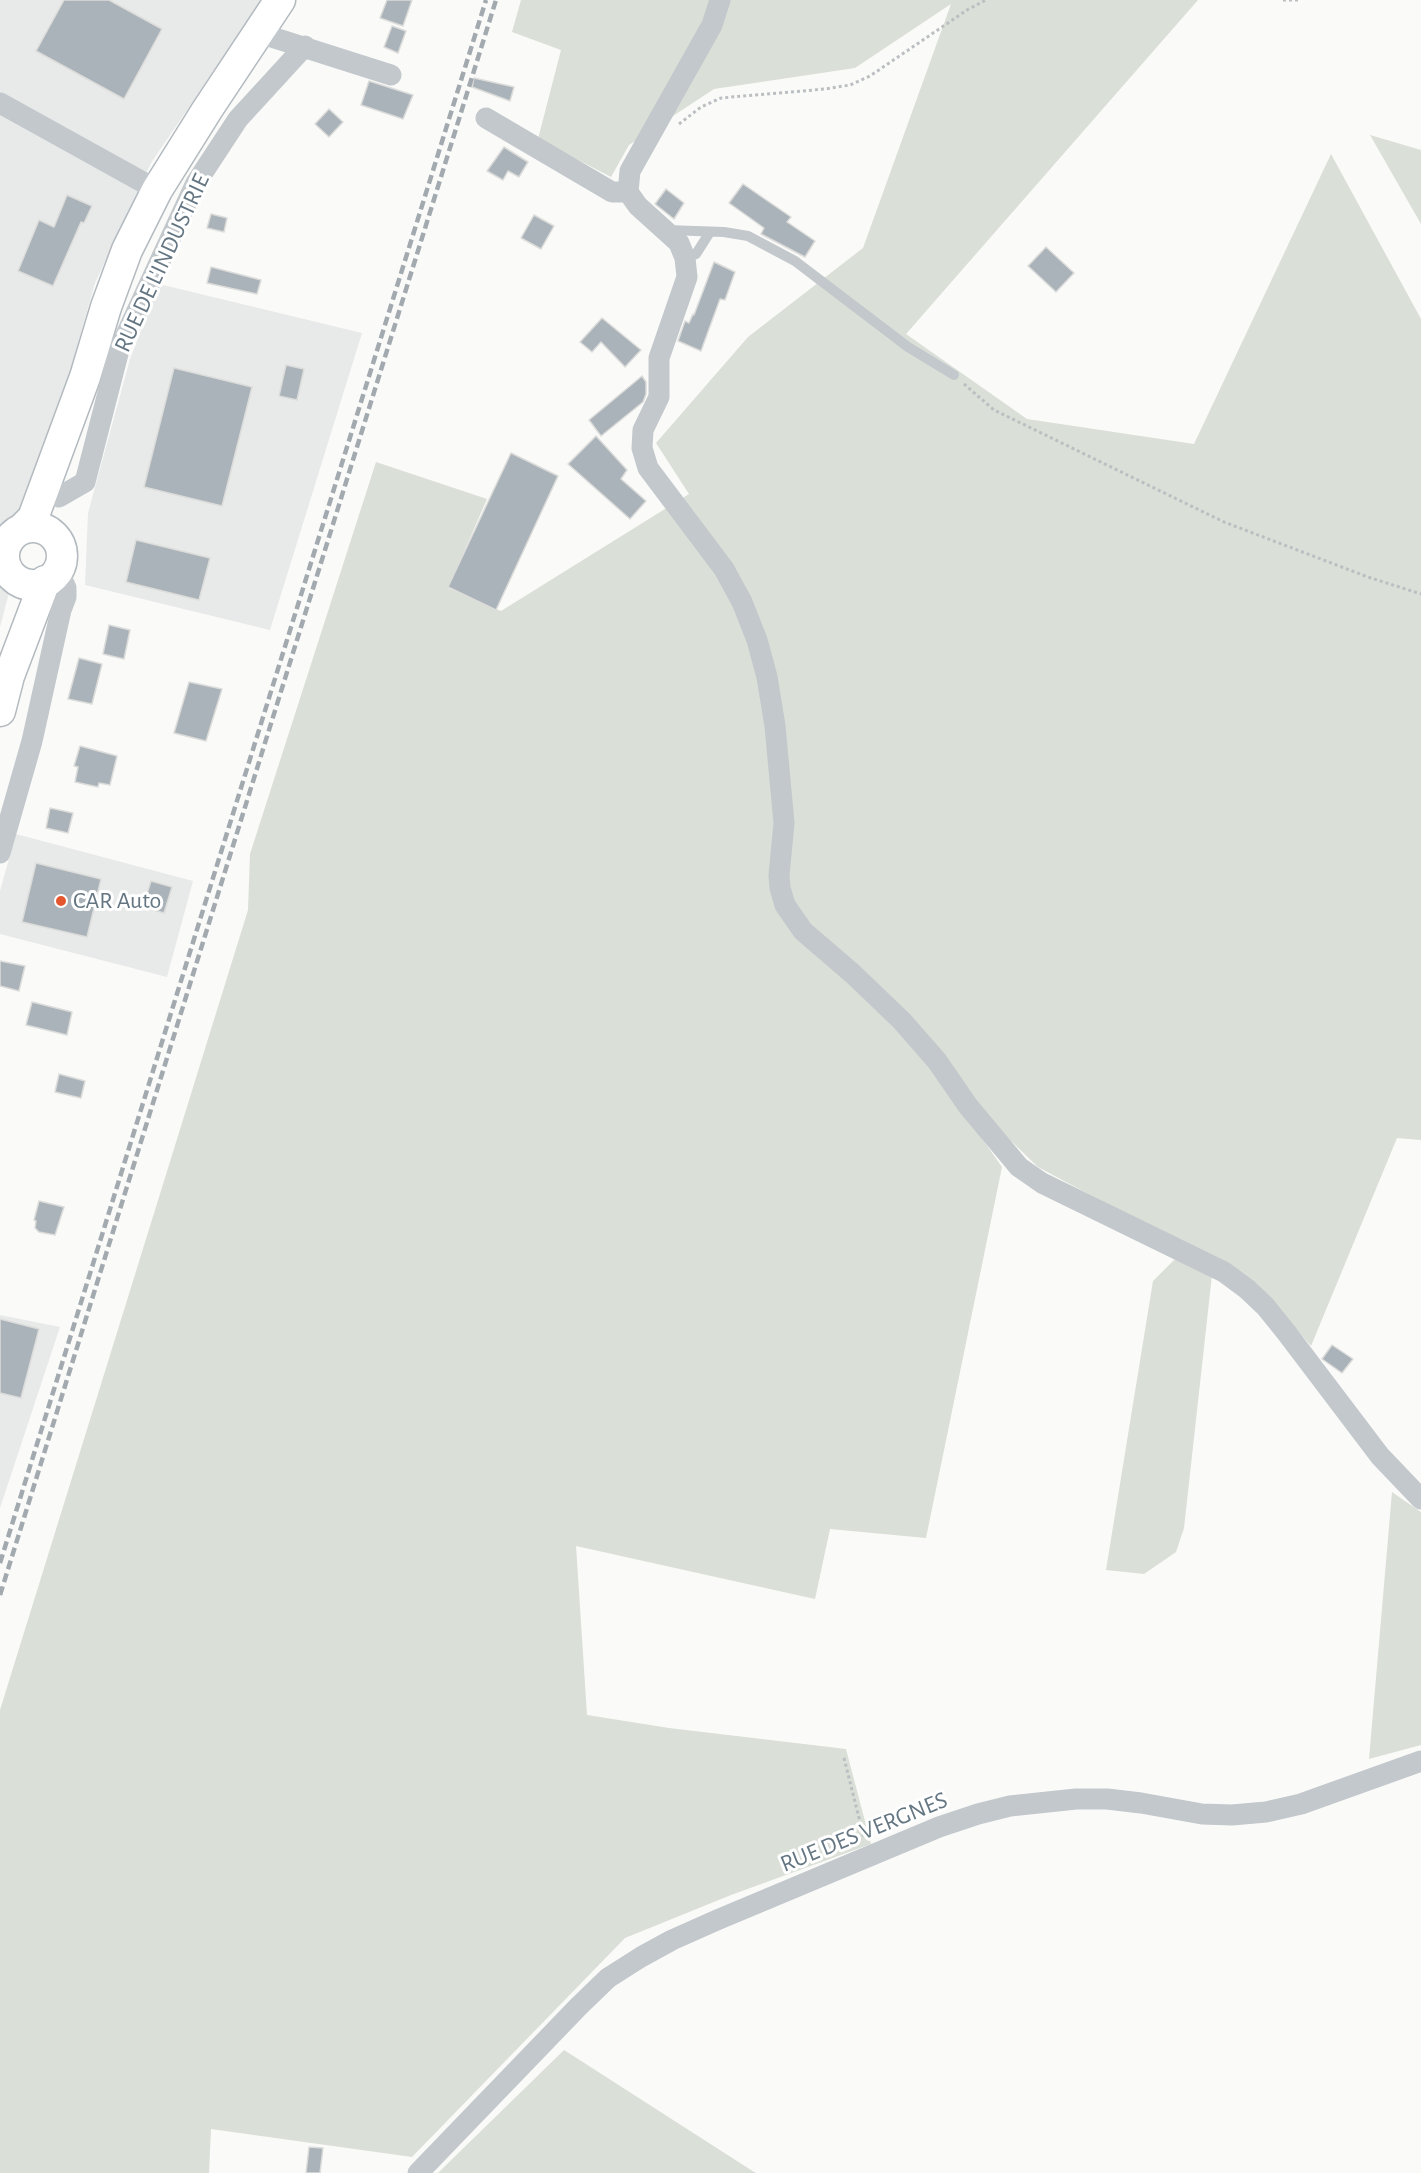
<!DOCTYPE html>
<html>
<head>
<meta charset="utf-8">
<style>
  body { margin:0 }
  canvas { display:block; background:#fafaf8 }
</style>
</head>
<body>
<canvas width="1421" height="2173"></canvas>
<script>
const g = document.querySelector('canvas').getContext('2d');
g.lineJoin = 'round';
function fillPath(path, color) { g.fillStyle = color; g.fill(path, 'evenodd'); }
const poly = rows => new Path2D(rows.map(r => 'M' + r).join(''));
function stroke(path, color, width, dash) { g.strokeStyle = color; g.lineWidth = width; g.lineCap = dash ? 'butt' : 'round'; g.setLineDash(dash || []); g.stroke(path); }
function write(font, color, halo, rows, align = 'center') {
  g.font = font + ' "Alegreya Sans",sans-serif'; g.lineWidth = 6; g.setLineDash([]); g.textBaseline = 'middle'; g.strokeStyle = halo; g.fillStyle = color; for (const [text, x, y, turn = 0] of rows) {
    g.save(); g.translate(x, y); g.rotate((+turn || 0) * Math.PI / 180); g.textAlign = isNaN(turn) ? turn : align; if (halo) g.strokeText(text, 0, 0); g.fillText(text, 0, 0); g.restore();
  }
}
fillPath(poly([
  [0,0,262,0,151,163,95,283,33,502,0,627],
  [159,284,362,333,270,630,85,585,88,513,130,359],
  [16,834,193,881,167,977,0,934,0,891],
  [0,1315,60,1327,0,1508]
]), '#e8e9e9');
fillPath(poly([
  [521,0,1198,0,906,334,1027,419,1194,444,1331,154,1421,319,1421,1140,1397,1138,1311,1346,1257,1284,1038,1167,927,1060,1002,1167,926,1538,830,1529,815,1599,576,1546,587,1715,669,1728,846,1749,871,1844,731,1895,625,1938,412,2157,211,2129,209,2173,0,2173,0,1710,248,910,250,854,376,462,487,499,448,588,501,611,689,494,656,443,748,337,863,248,951,4,855,68,714,89,629,145,611,177,538,139,561,50,512,32],
  [1370,135,1421,150,1421,224],
  [1175,1259,1212,1275,1184,1528,1176,1552,1144,1574,1106,1570,1153,1281],
  [1392,1492,1421,1512,1421,1745,1369,1759],
  [564,2050,751,2170,756,2173,438,2173]
]), '#dadfd7');
const building = poly([
  [64,0,109,0,162,29,124,99,36,51,64,0],
  [387,0,412,0,403,26,380,18,387,0],
  [392,26,406,31,398,53,384,47,392,26],
  [474,78,514,87,510,101,472,87,474,78],
  [369,81,413,95,403,119,361,105,369,81],
  [329,109,343,122,329,137,315,124,329,109],
  [504,147,528,162,519,177,508,171,503,180,487,171,504,147],
  [743,184,791,217,787,222,815,241,805,257,761,234,764,228,729,203,743,184],
  [666,189,684,203,674,219,655,204,666,189],
  [67,195,92,206,84,223,81,222,53,286,18,271,39,220,54,227,67,195],
  [211,214,227,218,224,232,207,228,211,214],
  [534,215,554,226,541,249,521,238,534,215],
  [1046,247,1074,273,1056,292,1028,266,1046,247],
  [714,262,735,272,725,300,720,299,701,351,678,341,685,321,689,323,693,314,694,315,714,262],
  [211,267,261,280,257,294,207,283,211,267],
  [602,318,641,350,625,367,601,342,592,352,580,342,602,318],
  [286,365,304,369,297,400,279,396,286,365],
  [174,368,252,387,222,506,144,487,174,368],
  [642,376,646,382,646,394,643,402,601,436,589,420,642,376],
  [596,436,627,470,621,479,646,501,630,519,568,464,596,436],
  [511,453,558,476,496,610,448,587,511,453],
  [136,540,210,558,199,600,126,582,136,540],
  [109,625,130,630,124,659,103,654,109,625],
  [79,658,102,664,92,704,68,699,79,658],
  [189,682,222,689,206,741,174,733,189,682],
  [80,746,117,756,110,785,99,783,98,787,75,782,78,767,74,766,80,746],
  [50,808,73,813,68,833,46,828,50,808],
  [36,863,101,879,87,937,22,922,36,863],
  [151,881,172,887,164,913,143,907,151,881],
  [0,961,25,966,19,991,0,986,0,961],
  [32,1002,72,1012,67,1035,26,1025,32,1002],
  [59,1074,85,1081,81,1098,55,1092,59,1074],
  [39,1201,64,1207,55,1235,39,1232,35,1228,36,1221,34,1220,39,1201],
  [0,1319,39,1329,21,1398,0,1393,0,1319],
  [1332,1345,1353,1359,1342,1373,1322,1359,1332,1345],
  [309,2147,323,2148,320,2173,306,2173,309,2147]
]);
fillPath(building, '#aab3b9');
stroke(building, '#dcdcda', 1.5);
const secondary = poly([
  '4 556a29 29 0 1 1 58 0a29 29 0 1 1-58 0Z',
  [22,529,33,518,85,377,106,307,127,250,157,190,207,110,280,0],
  [0,711,9,676,45,581]
]);
stroke(secondary, '#b3babf', 33);
stroke(poly([
  [1283,0,1301,0],
  [679,124,701,107,721,98,825,89,850,85,870,76,967,10,986,0],
  [964,384,994,410,1224,522,1368,577,1421,594],
  [844,1758,864,1838]
]), '#bbbfc2', 3, [3, 3]);
stroke(poly([
  [667,230,724,232,748,236,795,261,908,347,954,375],
  [685,258,696,254,710,232]
]), '#c3c8cc', 10);
stroke(poly([
  [259,33,391,75],
  [0,103,157,190],
  [486,118,612,192,628,192],
  [628,192,638,206,679,243,685,258,687,277,659,358,659,397,643,430,642,448,648,468,724,569,742,602,757,640,767,677,775,726,784,823,779,875,780,888,785,905,803,931,853,974,902,1021,937,1061,968,1106,1019,1167,1042,1183,1224,1272,1247,1289,1265,1306,1286,1332,1380,1456,1421,1499],
  [628,192,630,171,712,25,720,0],
  [59,497,85,482,119,350,196,183,238,119,305,46],
  [0,538,14,534],
  [0,564,7,568],
  [0,853,32,741,61,610,66,597,66,588,58,570],
  [418,2173,579,2006,608,1978,641,1957,672,1940,717,1920,939,1827,978,1814,1010,1806,1076,1799,1107,1799,1141,1803,1202,1814,1232,1815,1266,1812,1301,1804,1421,1761]
]), '#c3c8cc', 21);
stroke(secondary, '#fff', 30);
stroke(poly([
  [0,1563,486,0],
  [0,1595,496,0]
]), '#a2aab0', 4.5, [9, 4.5]);
for (const [x, y, r, color] of [
  [61,901,6,"#e4572e"]
]) { const dot = new Path2D(); dot.arc(x, y, r, 0, 2 * Math.PI); g.fillStyle = color; g.fill(dot); stroke(dot, '#fff', 2); }
write('24px', '#657683', '#fff', [
  ["RUE DE L'INDUSTRIE",162,263,-65],
  ["RUE DES VERGNES",864,1832,-22]
]);
write('24px', '#657683', '#fff', [
  ["CAR Auto",73,901]
], 'left');
</script>
</body>
</html>
